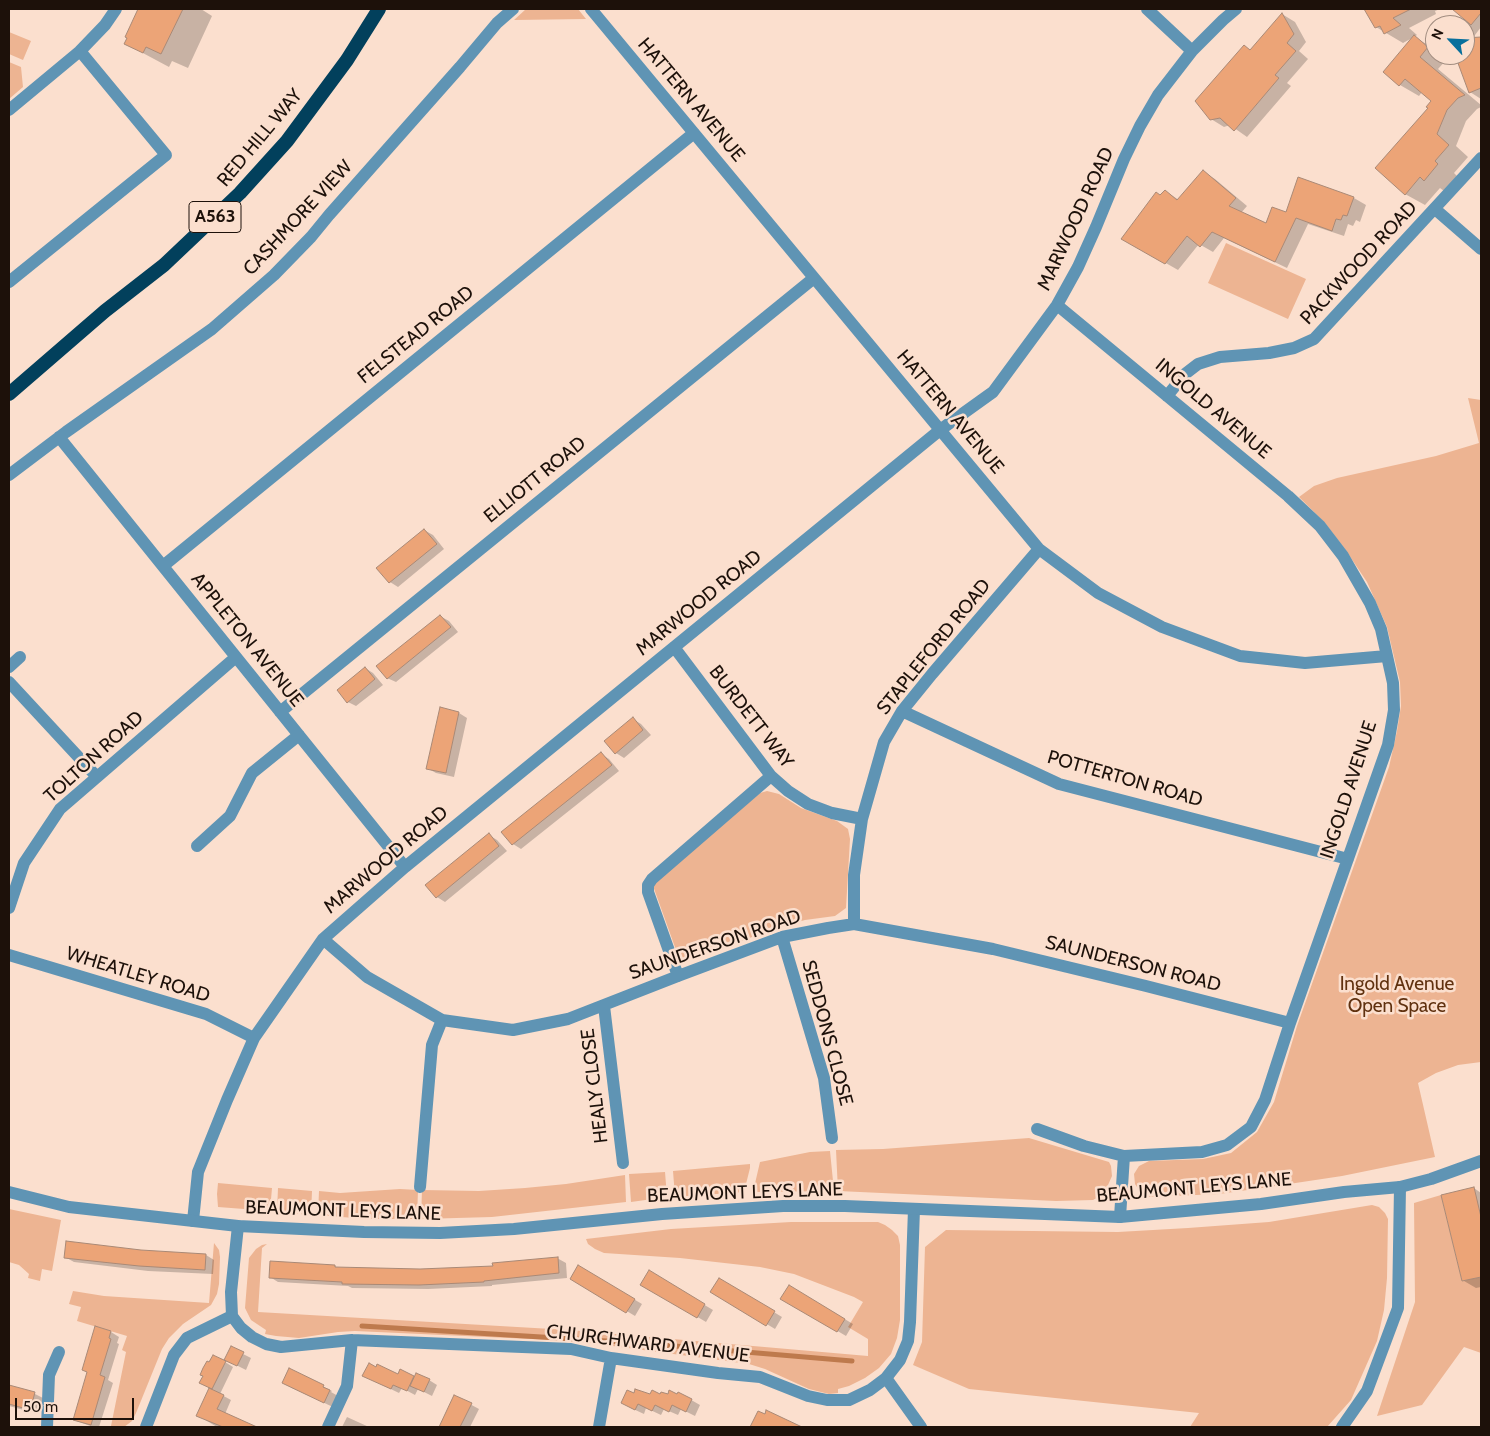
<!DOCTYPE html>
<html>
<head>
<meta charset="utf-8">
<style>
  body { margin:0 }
  #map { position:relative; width:1490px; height:1436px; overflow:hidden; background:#fbdfce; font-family:Cabin,sans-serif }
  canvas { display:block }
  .frame { position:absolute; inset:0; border:10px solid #1d110a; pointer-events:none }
  .north { position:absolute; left:1425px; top:15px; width:50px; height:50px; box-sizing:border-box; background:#fbdfce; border:1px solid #a28d80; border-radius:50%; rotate:295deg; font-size:14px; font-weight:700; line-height:20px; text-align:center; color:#1d110a }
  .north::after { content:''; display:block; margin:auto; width:18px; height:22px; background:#086f9c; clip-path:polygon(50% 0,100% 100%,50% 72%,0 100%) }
  .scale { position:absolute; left:15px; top:1398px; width:119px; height:22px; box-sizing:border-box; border:2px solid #1d110a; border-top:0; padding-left:6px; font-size:15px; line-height:18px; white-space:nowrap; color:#1d110a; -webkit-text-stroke:4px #fbdfce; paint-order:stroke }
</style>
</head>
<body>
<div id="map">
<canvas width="1490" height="1436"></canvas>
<div class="frame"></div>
<div class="north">N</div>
<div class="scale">50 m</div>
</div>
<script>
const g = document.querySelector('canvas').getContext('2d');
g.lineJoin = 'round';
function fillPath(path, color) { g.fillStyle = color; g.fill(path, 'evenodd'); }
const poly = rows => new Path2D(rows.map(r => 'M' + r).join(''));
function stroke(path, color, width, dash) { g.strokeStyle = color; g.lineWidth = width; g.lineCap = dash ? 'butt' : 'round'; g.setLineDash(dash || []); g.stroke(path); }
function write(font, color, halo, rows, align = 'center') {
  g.font = font + ' Cabin,sans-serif'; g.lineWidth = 5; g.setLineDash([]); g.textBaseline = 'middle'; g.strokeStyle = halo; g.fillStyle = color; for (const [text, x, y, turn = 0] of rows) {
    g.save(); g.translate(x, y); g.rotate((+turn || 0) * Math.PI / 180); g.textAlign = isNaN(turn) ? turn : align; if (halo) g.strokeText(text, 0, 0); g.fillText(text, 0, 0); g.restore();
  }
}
fillPath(poly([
  [526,9,578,9,586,19,514,20],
  [9,32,31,41,23,60,9,54],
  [9,62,21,67,23,87,9,99],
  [1226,243,1306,279,1288,319,1208,283],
  [1468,398,1481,400,1481,1062,1458,1065,1436,1073,1418,1083,1435,1157,1342,1176,1269,1187,1219,1194,1150,1197,1141,1193,1135,1184,1134,1174,1139,1166,1149,1161,1203,1159,1231,1153,1257,1132,1274,1102,1297,1026,1389,767,1397,731,1401,706,1400,682,1387,627,1367,582,1345,549,1325,523,1299,497,1314,486,1337,478,1436,456,1479,443],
  [767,791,779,794,801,808,837,821,848,829,850,839,846,908,835,916,805,920,780,927,688,960,683,958,676,950,652,883,760,793],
  [1029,1138,1109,1162,1111,1166,1112,1176,1104,1194,1093,1200,1056,1201,838,1191,836,1150,883,1149],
  [830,1151,834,1191,753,1192,760,1162,810,1152],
  [750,1164,750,1168,744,1192,675,1197,673,1171],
  [665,1172,667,1197,631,1202,629,1174],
  [625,1175,626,1202,492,1217,421,1219,422,1190,479,1191,525,1188,566,1184],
  [218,1183,272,1188,270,1211,218,1207,217,1194],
  [278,1188,312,1191,311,1215,277,1212],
  [400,1189,418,1190,417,1219,366,1219,318,1215,319,1191,340,1193],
  [1441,1195,1462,1281,1481,1277,1481,1353,1464,1347,1422,1405,1377,1416,1415,1302,1414,1203],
  [1372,1205,1379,1207,1385,1213,1388,1219,1387,1278,1384,1310,1377,1341,1351,1400,1327,1427,1190,1427,1199,1413,969,1389,913,1365,922,1342,925,1247,946,1230,1118,1232,1188,1228,1269,1222],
  [9,1209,61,1220,52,1271,42,1269,40,1281,28,1278,29,1274,19,1265,9,1262],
  [791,1222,878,1222,885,1225,892,1230,898,1236,900,1245,900,1320,897,1338,891,1354,879,1368,865,1378,849,1386,838,1389,838,1393,829,1394,809,1389,765,1369,749,1364,575,1341,355,1331,338,1332,299,1338,276,1336,265,1334,266,1330,251,1320,245,1308,249,1258,256,1249,262,1245,267,1244,262,1248,258,1312,569,1330,868,1356,868,1339,848,1327,863,1302,854,1297,794,1274,760,1267,680,1258,604,1253,595,1249,588,1244,586,1239,671,1229],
  [214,1243,219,1250,220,1257,219,1284,217,1294,211,1305,183,1324,169,1338,162,1349,136,1413,132,1421,124,1427,112,1427,111,1426,126,1352,122,1350,127,1336,77,1321,81,1307,69,1304,73,1291,104,1296,209,1303]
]), '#edb492');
fillPath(poly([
  [139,9,201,9,212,16,188,68,172,61,169,67,126,44,129,38,126,36],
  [1366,9,1440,9,1435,11,1436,14,1409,28,1417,35,1414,37,1435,49,1435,55,1442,55,1447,59,1438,69,1481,105,1481,107,1477,109,1466,121,1456,146,1468,157,1454,173,1457,176,1444,191,1440,188,1425,205,1405,194,1430,108,1433,101,1422,92,1419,96,1400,85,1414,37,1403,43,1376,27],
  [1471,9,1481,9,1481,27,1472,39,1481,38,1481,99,1470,92,1457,55,1465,55,1465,28],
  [1282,14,1295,22,1306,42,1299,51,1308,59,1287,83,1291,86,1247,137,1230,125,1224,127,1211,119,1245,47,1252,51],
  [1203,172,1215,179,1247,206,1241,213,1267,225,1287,214,1354,198,1366,205,1360,222,1356,220,1353,226,1348,224,1344,236,1308,224,1287,268,1224,238,1213,252,1199,244,1178,270,1122,238,1165,191,1179,200],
  [424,530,433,535,444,549,398,587,390,582],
  [440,616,449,621,458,632,396,682,387,678],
  [365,668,373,673,383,685,356,706,348,702],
  [459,713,467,718,454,777,436,773,427,768],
  [633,719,641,724,651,735,624,758,616,753],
  [601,754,609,759,619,771,521,849,513,844,503,833],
  [489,835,497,840,507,851,445,902,437,897,427,885],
  [1474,1188,1481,1193,1481,1287,1476,1288,1464,1281],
  [141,1251,206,1255,214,1260,213,1274,148,1271,74,1262,65,1257],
  [557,1258,566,1263,567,1278,492,1285,492,1286,428,1289,352,1288,348,1286,278,1282,270,1277,335,1266,339,1269,420,1270,494,1267],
  [579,1267,642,1304,635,1316,572,1278],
  [649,1272,713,1310,706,1322,642,1284],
  [719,1279,782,1317,775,1329,712,1291],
  [789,1286,853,1324,846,1336,782,1298],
  [111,1332,119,1337,117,1343,119,1344,108,1380,113,1383,99,1427,93,1427,74,1420],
  [231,1348,251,1358,246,1370,234,1364],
  [225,1362,233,1367,220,1394,231,1400,225,1414,253,1427,217,1427,197,1415],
  [290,1370,332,1391,331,1392,338,1396,333,1407,292,1388],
  [401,1371,415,1378,429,1380,437,1385,432,1396,418,1389,415,1395,402,1388,399,1393,372,1380,398,1376],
  [9,1387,35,1394,43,1398,39,1412,32,1410,31,1412,9,1406],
  [679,1393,700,1405,695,1416,681,1409,678,1415,664,1409,661,1415,646,1408,644,1414,631,1408,634,1395,678,1396],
  [455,1396,479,1409,470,1427,440,1427],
  [347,1417,369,1427,342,1427]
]), '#0003');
stroke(poly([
  [362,1326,639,1343,852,1361]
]), '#be7a4d', 5);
const building = poly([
  [138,9,183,9,161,54,146,47,143,53,124,44,127,38,125,37,138,9],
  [1364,9,1411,9,1393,18,1401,25,1384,34,1380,26,1375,28,1364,9],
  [1452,9,1481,9,1481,13,1471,25,1452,9],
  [1282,13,1294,34,1287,43,1296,51,1275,75,1279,78,1234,131,1220,118,1210,120,1195,101,1244,45,1250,50,1282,13],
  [1414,35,1428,47,1420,57,1465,95,1458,98,1447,110,1437,134,1449,145,1435,161,1438,164,1424,181,1420,177,1405,195,1375,168,1428,108,1426,107,1431,101,1405,79,1399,86,1383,72,1414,35],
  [1481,37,1481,88,1469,93,1455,55,1465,55,1465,38,1481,37],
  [1203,170,1236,198,1229,206,1266,223,1272,207,1286,212,1298,177,1354,197,1347,216,1343,215,1341,220,1336,219,1332,231,1296,218,1275,262,1212,232,1200,247,1187,236,1165,264,1121,239,1156,192,1160,195,1165,190,1177,200,1203,170],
  [424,529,437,544,389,583,376,568,424,529],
  [440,615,451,627,387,679,376,666,440,615],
  [365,667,375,679,347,703,337,690,365,667],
  [440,707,459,712,446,773,426,769,440,707],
  [633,717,643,730,615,754,604,741,633,717],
  [601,752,612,765,512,845,501,832,601,752],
  [489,833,499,846,436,898,425,885,489,833],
  [1474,1187,1481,1217,1481,1277,1462,1281,1441,1195,1474,1187],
  [66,1241,141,1250,206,1254,205,1270,139,1266,64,1258,66,1241],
  [558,1257,559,1273,484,1281,484,1282,419,1285,342,1284,342,1282,269,1278,270,1261,335,1265,335,1267,420,1269,493,1266,492,1263,558,1257],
  [578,1265,635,1299,626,1313,570,1279,578,1265],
  [649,1270,705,1304,697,1318,640,1285,649,1270],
  [719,1278,775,1311,766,1326,710,1292,719,1278],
  [789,1285,845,1319,837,1332,780,1299,789,1285],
  [95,1326,111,1331,109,1338,111,1339,100,1375,105,1377,91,1425,73,1420,87,1372,82,1370,95,1326],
  [231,1346,244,1352,237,1366,224,1360,231,1346],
  [213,1355,226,1361,212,1389,199,1383,203,1376,200,1375,203,1368,207,1361,209,1362,213,1355],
  [369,1363,376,1367,377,1364,398,1374,400,1369,414,1376,407,1391,393,1385,391,1389,362,1376,369,1363],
  [289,1368,324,1385,323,1387,330,1390,324,1403,282,1383,289,1368],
  [416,1373,430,1379,424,1392,410,1386,416,1373],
  [9,1385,35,1392,31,1408,24,1406,23,1408,9,1404,9,1385],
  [209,1388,224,1395,217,1409,257,1427,223,1427,196,1416,209,1388],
  [635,1389,650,1394,652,1390,660,1394,661,1392,668,1394,669,1390,677,1394,678,1392,692,1399,686,1412,672,1405,669,1412,655,1405,652,1411,638,1404,635,1410,621,1403,627,1390,634,1393,635,1389],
  [454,1395,472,1403,460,1427,439,1427,454,1395],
  [766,1410,802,1427,750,1427,758,1411,765,1414,766,1410]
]);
fillPath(building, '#eca477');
stroke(building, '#a98976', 1);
stroke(poly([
  [591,9,1039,549,1098,593,1162,627,1240,656,1305,663,1387,656],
  [1147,9,1192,51],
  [9,110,80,51],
  [1435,209,1481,249],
  [9,282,166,155,80,51,105,25,116,9],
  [1167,396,1185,374,1198,364,1220,357,1269,353,1294,348,1314,339,1481,158],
  [59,437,405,867],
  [9,475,66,432,212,329,274,275,311,237,329,215,460,67,497,23,513,9],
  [163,566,694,133],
  [674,647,771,776,788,791,808,804,832,813,862,819],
  [9,667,20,657],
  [9,682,97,777],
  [902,711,1059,784,1348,859],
  [280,712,814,278],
  [197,846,230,816,252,773,299,735],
  [9,908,24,863,60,809,236,657],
  [854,924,854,875,862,819,884,742,902,711,932,674,1039,549],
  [782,937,824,1078,832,1138],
  [323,939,367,977,442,1020,513,1030,568,1019,678,976,782,937,828,928,854,924,993,949,1146,986,1290,1023],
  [9,955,206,1014,254,1038],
  [678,976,648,892,648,885,652,879,771,776],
  [604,1006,623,1163],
  [1037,1129,1084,1146,1124,1156,1202,1152,1227,1145,1251,1127,1265,1100,1290,1023,1388,745,1394,710,1393,683,1381,629,1370,603,1343,556,1320,526,1288,496,1057,305],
  [420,1187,432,1045,442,1020],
  [1120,1217,1124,1156],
  [193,1221,198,1172,227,1100,254,1038,323,939,405,867,940,430,993,392,1057,305,1078,267,1096,227,1124,159,1140,126,1158,95,1192,51,1223,20,1236,9],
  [232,1316,241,1328,252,1337,266,1344,281,1347,352,1340,571,1349,611,1358,718,1373,760,1377,808,1396,827,1400,849,1400,870,1390,886,1378,900,1360,908,1341,910,1322,914,1209],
  [886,1378,921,1427],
  [47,1427,49,1375,59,1352],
  [146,1427,174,1355,187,1338,232,1316,231,1292,238,1226],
  [328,1427,347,1386,352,1340],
  [599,1427,611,1358],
  [1342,1427,1367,1391,1398,1308,1400,1187]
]), '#5f94b4', 12);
stroke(poly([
  [9,1192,69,1207,238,1226,364,1232,440,1233,514,1229,662,1214,783,1206,845,1206,1120,1217,1261,1204,1344,1192,1400,1187,1431,1179,1481,1161]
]), '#5f94b4', 12);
stroke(poly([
  [9,394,105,311,164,265,240,193,287,141,347,60,379,9]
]), '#02405c', 14);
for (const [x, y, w] of [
  [215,217,52]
]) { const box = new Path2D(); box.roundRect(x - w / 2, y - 15.5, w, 31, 4); g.fillStyle = '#fbdfce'; g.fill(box); stroke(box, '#1d110a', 1); }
write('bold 18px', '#1d110a', null, [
  ["A563",215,217]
]);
write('19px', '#1d110a', '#fbdfce', [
  ["HATTERN AVENUE",691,100,50],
  ["RED HILL WAY",260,138,-50],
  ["CASHMORE VIEW",298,218,-47],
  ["MARWOOD ROAD",1076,219,-65],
  ["PACKWOOD ROAD",1359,263,-47],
  ["FELSTEAD ROAD",416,335,-39],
  ["INGOLD AVENUE",1213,409,40],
  ["HATTERN AVENUE",950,412,50],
  ["ELLIOTT ROAD",535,480,-39],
  ["MARWOOD ROAD",699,603,-39],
  ["APPLETON AVENUE",247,640,51],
  ["STAPLEFORD ROAD",934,647,-51],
  ["BURDETT WAY",751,717,52],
  ["TOLTON ROAD",94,757,-42],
  ["POTTERTON ROAD",1125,779,16],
  ["INGOLD AVENUE",1349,790,-72],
  ["MARWOOD ROAD",386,860,-40],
  ["SAUNDERSON ROAD",715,945,-19],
  ["SAUNDERSON ROAD",1133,964,14],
  ["WHEATLEY ROAD",138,975,17],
  ["SEDDONS CLOSE",827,1033,75],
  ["HEALY CLOSE",595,1086,-97],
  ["BEAUMONT LEYS LANE",1194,1188,-5],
  ["BEAUMONT LEYS LANE",745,1193,-2],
  ["BEAUMONT LEYS LANE",343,1211,2],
  ["CHURCHWARD AVENUE",648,1344,7]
]);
write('19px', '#60310f', '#fbdfce', [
  ["Ingold Avenue",1397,984],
  ["Open Space",1397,1006]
]);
</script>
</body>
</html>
